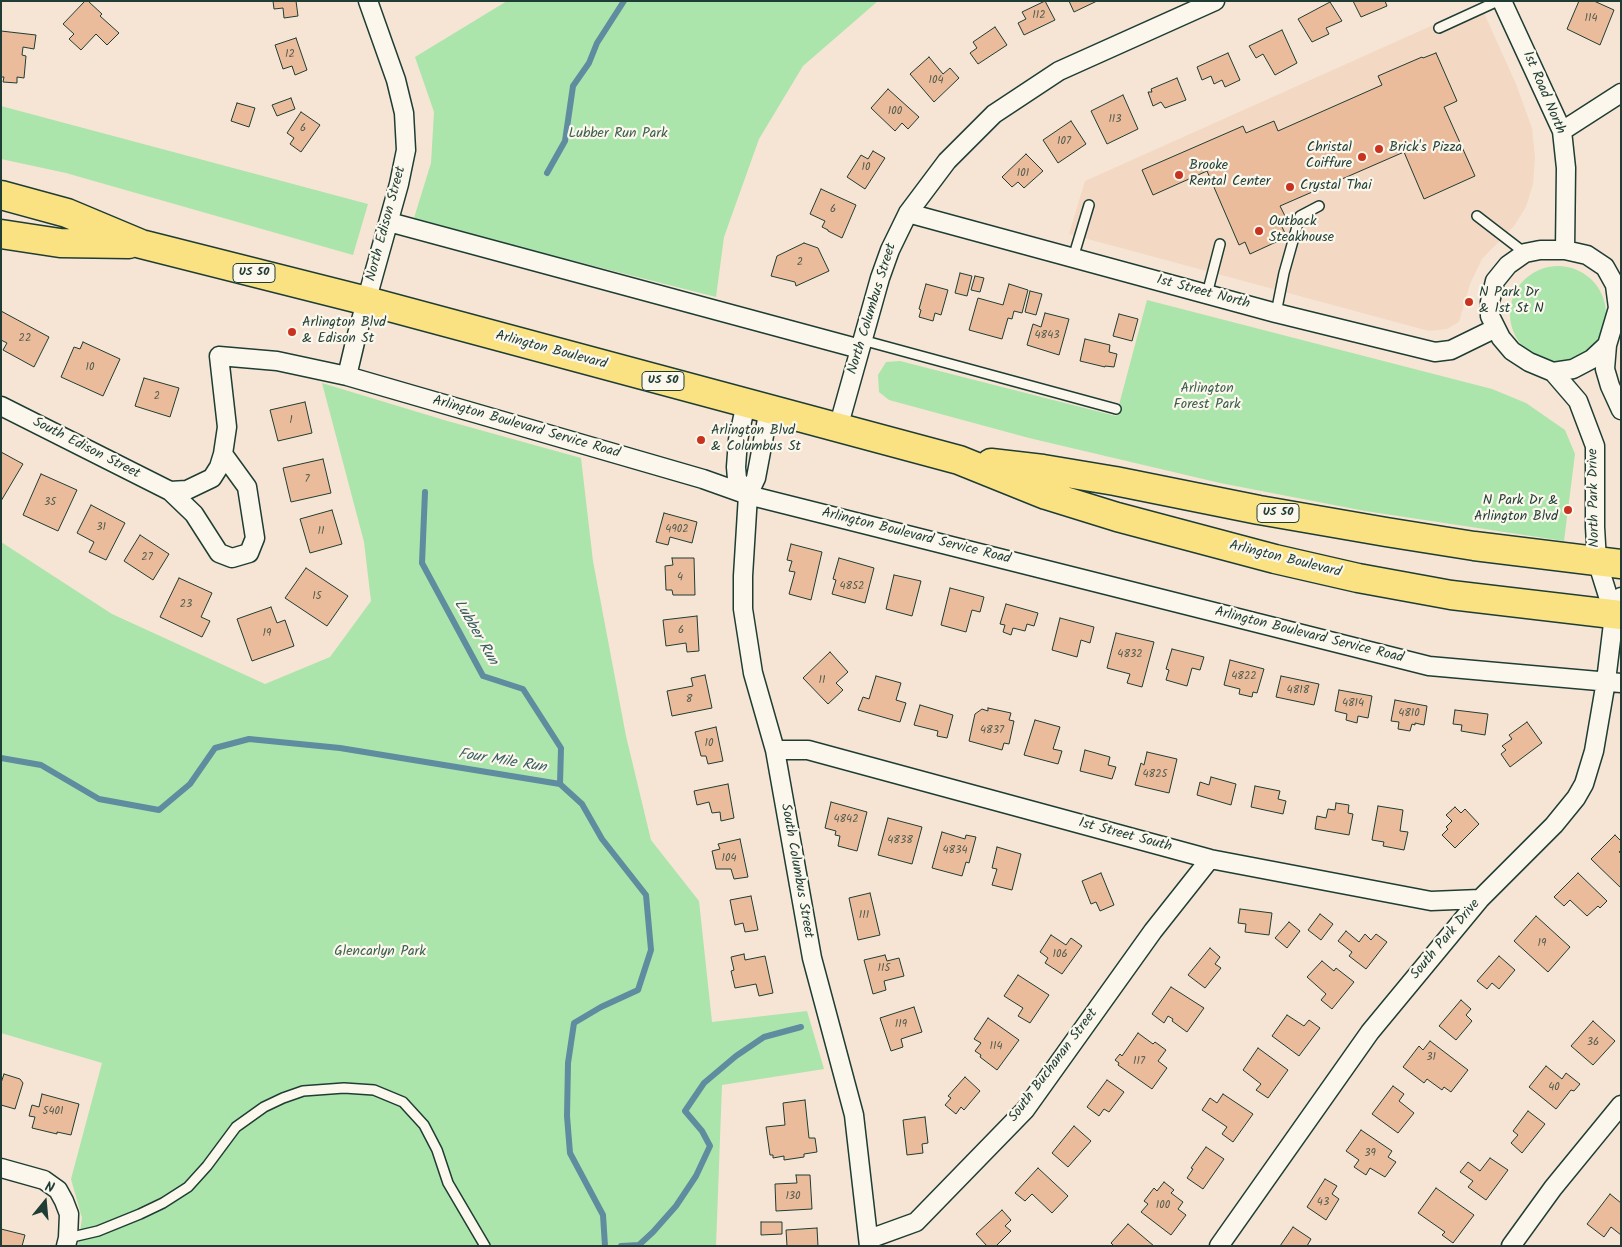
<!DOCTYPE html>
<html>
<head>
<meta charset="utf-8">
<style>
  body { margin:0 }
  #map { position:relative; width:1622px; height:1247px; overflow:hidden; background:#f6e5d4; font-family:Kalam,sans-serif }
  canvas { display:block }
  .frame { position:absolute; inset:0; border:2px solid #1f3d34; pointer-events:none }
  .north { position:absolute; left:20px; top:1177px; width:50px; height:50px; -webkit-text-stroke:4px #fbf7ec; paint-order:stroke; rotate:17deg; font-size:14px; font-weight:700; line-height:20px; text-align:center; color:#1f3d34 }
  .north::after { content:''; display:block; margin:auto; width:18px; height:22px; background:#1f3d34; clip-path:polygon(50% 0,100% 100%,50% 72%,0 100%) }
</style>
</head>
<body>
<div id="map">
<canvas width="1622" height="1247"></canvas>
<div class="frame"></div>
<div class="north">N</div>
</div>
<script>
const g = document.querySelector('canvas').getContext('2d');
g.lineJoin = 'round';
function fillPath(path, color) { g.fillStyle = color; g.fill(path, 'evenodd'); }
const poly = rows => new Path2D(rows.map(r => 'M' + r).join(''));
function stroke(path, color, width, dash) { g.strokeStyle = color; g.lineWidth = width; g.lineCap = dash ? 'butt' : 'round'; g.setLineDash(dash || []); g.stroke(path); }
function write(font, color, halo, rows, align = 'center') {
  g.font = font + ' Kalam,sans-serif'; g.lineWidth = 4.5; g.setLineDash([]); g.textBaseline = 'middle'; g.strokeStyle = halo; g.fillStyle = color; for (const [text, x, y, turn = 0] of rows) {
    g.save(); g.translate(x, y); g.rotate((+turn || 0) * Math.PI / 180); g.textAlign = isNaN(turn) ? turn : align; if (halo) g.strokeText(text, 0, 0); g.fillText(text, 0, 0); g.restore();
  }
}
fillPath(poly([
  [1480,4,1516,84,1532,128,1535,157,1533,184,1526,207,1514,226,1482,259,1470,284,1459,322,1447,329,1429,331,1069,234,1085,181]
]), '#f3d9c3');
fillPath(poly([
  [507,1,878,1,803,66,759,139,724,237,716,297,535,251,414,218,431,163,434,112,415,57],
  [1,106,368,204,353,255,66,173,1,159],
  '1510 314a48 48 0 1 1 96 0a48 48 0 1 1-96 0Z',
  [1147,300,1492,389,1526,403,1565,430,1575,454,1564,541,1365,511,1220,483,1029,438,889,400,879,392,878,375,886,362,900,361,1116,416],
  [322,383,444,420,581,458,593,561,626,736,651,840,699,901,712,1022,807,1011,824,1069,722,1085,716,1246,78,1246,82,1218,71,1179,102,1063,1,1033,1,542,112,614,265,684,330,657,371,601,364,542]
]), '#abe5ab');
stroke(poly([
  [547,173,565,141,573,86,589,63,597,43,624,1],
  [425,492,422,563,483,676,523,689,561,748,560,784],
  [1,758,41,765,99,799,159,810,190,784,215,748,249,739,340,748,560,784,582,804,602,839,646,895,651,950,638,990,601,1007,574,1023,568,1063,567,1116,570,1153,603,1215,605,1246],
  [621,1246,639,1245,653,1232,676,1206,696,1176,710,1146,702,1131,685,1111,704,1083,736,1056,764,1037,801,1027]
]), '#5f8c9f', 6);
const building = poly([
  [85,1,88,1,102,14,100,16,119,33,107,45,96,34,81,50,69,39,74,34,63,24,85,1],
  [273,1,296,1,298,16,284,18,283,8,274,9,273,1],
  [1045,1,1055,20,1024,35,1018,23,1026,19,1022,12,1045,1],
  [1069,1,1097,1,1074,12,1069,1],
  [1353,1,1385,1,1387,6,1361,17,1353,1],
  [1579,1,1594,1,1614,10,1600,45,1567,29,1579,1],
  [1330,2,1342,21,1326,28,1329,34,1312,42,1298,19,1330,2],
  [995,27,1007,45,978,64,970,53,977,48,973,42,995,27],
  [1282,30,1297,63,1275,75,1263,54,1256,58,1249,46,1282,30],
  [1,31,36,35,34,49,23,47,22,55,26,56,24,78,17,77,17,83,3,82,4,77,1,77,1,31],
  [296,38,307,70,295,75,292,66,283,69,275,45,296,38],
  [1228,53,1240,80,1225,87,1222,80,1214,84,1211,76,1202,80,1197,67,1228,53],
  [1436,53,1457,101,1444,107,1475,176,1424,199,1404,152,1280,206,1288,222,1281,225,1287,237,1250,254,1245,242,1239,245,1207,171,1153,195,1142,170,1243,126,1246,133,1274,121,1278,131,1382,85,1378,76,1422,57,1423,58,1436,53],
  [929,57,943,74,950,68,959,78,934,102,910,74,929,57],
  [1177,78,1186,100,1165,108,1161,102,1153,106,1148,92,1152,92,1151,89,1177,78],
  [888,89,919,117,908,129,902,123,895,131,871,108,888,89],
  [1123,95,1138,129,1107,144,1091,111,1123,95],
  [291,98,295,109,277,116,272,105,291,98],
  [237,103,255,108,249,127,231,121,237,103],
  [301,112,320,125,301,152,290,144,294,138,287,133,301,112],
  [1071,121,1086,144,1058,163,1043,140,1071,121],
  [873,151,885,158,865,189,847,177,861,155,868,159,873,151],
  [1026,154,1043,171,1024,188,1018,182,1012,187,1002,177,1026,154],
  [821,189,856,205,842,238,828,231,828,230,822,227,825,221,810,214,821,189],
  [804,243,818,248,829,271,796,286,795,282,771,276,777,256,804,243],
  [960,273,972,276,967,296,955,293,960,273],
  [975,276,984,278,980,292,971,290,975,276],
  [926,284,948,290,941,315,935,313,933,321,919,317,921,310,919,309,926,284],
  [1009,284,1028,290,1022,313,1014,311,1012,319,1008,318,1002,339,969,330,978,298,1003,305,1009,284],
  [1030,291,1042,294,1036,315,1025,312,1030,291],
  [1,311,49,337,34,367,3,350,7,343,1,340,1,311],
  [1045,313,1069,319,1059,355,1027,345,1033,324,1041,327,1045,313],
  [1119,314,1138,319,1132,341,1113,336,1119,314],
  [1085,339,1110,345,1109,352,1117,354,1114,367,1105,366,1105,367,1080,361,1085,339],
  [83,342,120,359,103,396,61,377,74,347,80,349,83,342],
  [144,378,179,388,170,417,135,406,144,378],
  [305,402,312,433,278,441,270,410,305,402],
  [1,452,23,464,1,501,1,452],
  [323,459,331,493,291,502,283,468,323,459],
  [41,474,77,490,58,531,23,515,41,474],
  [91,505,125,523,106,560,89,552,94,542,77,533,91,505],
  [332,510,342,544,310,553,300,519,332,510],
  [664,513,697,522,692,543,670,537,668,545,656,542,664,513],
  [140,535,169,554,153,580,124,561,140,535],
  [791,544,822,552,811,600,789,594,795,572,789,571,792,561,787,560,791,544],
  [672,558,694,558,695,595,673,595,672,590,666,590,665,566,673,565,672,558],
  [839,558,874,568,865,603,832,594,836,580,833,579,839,558],
  [306,568,348,596,327,626,285,598,306,568],
  [894,575,921,581,912,616,886,609,894,575],
  [179,578,212,593,201,617,210,621,202,637,160,617,179,578],
  [950,588,984,597,980,612,972,610,966,632,941,625,950,588],
  [1006,604,1038,613,1034,626,1027,624,1025,631,1013,628,1011,635,1003,632,1005,625,1000,624,1006,604],
  [271,607,277,623,285,620,294,646,252,661,237,619,271,607],
  [697,616,699,651,687,652,686,643,666,646,663,620,697,616],
  [1060,618,1094,627,1090,643,1081,640,1077,657,1052,650,1060,618],
  [1116,633,1154,642,1142,687,1127,683,1130,674,1107,668,1116,633],
  [1172,649,1204,657,1200,670,1192,668,1187,686,1166,680,1169,670,1166,669,1172,649],
  [830,652,848,672,836,683,843,690,828,704,803,678,830,652],
  [1230,660,1264,669,1257,693,1253,692,1252,697,1239,694,1240,689,1224,685,1230,660],
  [705,675,712,708,672,716,667,691,693,686,691,678,705,675],
  [876,676,901,683,896,700,906,703,900,722,858,710,863,697,869,699,876,676],
  [1281,676,1319,684,1314,705,1276,697,1281,676],
  [1339,690,1372,696,1368,718,1358,716,1357,723,1346,720,1347,714,1335,711,1339,690],
  [1395,700,1427,706,1424,725,1415,723,1415,725,1412,724,1410,731,1398,729,1399,722,1391,721,1395,700],
  [920,705,953,715,947,738,937,736,938,731,914,725,920,705],
  [988,708,1011,713,1009,720,1014,721,1009,744,1004,743,1002,750,969,741,975,714,982,709,988,711,988,708],
  [1455,710,1488,714,1485,735,1461,731,1462,725,1453,724,1455,710],
  [1035,720,1060,727,1053,749,1062,751,1058,764,1024,755,1035,720],
  [1527,722,1542,743,1510,767,1501,754,1506,750,1502,746,1512,739,1509,735,1527,722],
  [716,727,723,761,708,764,706,756,701,756,695,732,716,727],
  [1085,750,1110,757,1108,765,1116,767,1112,779,1080,771,1085,750],
  [1147,752,1177,759,1169,793,1135,785,1141,763,1144,765,1147,752],
  [1211,777,1236,784,1231,805,1197,795,1200,782,1209,785,1211,777],
  [728,784,734,818,721,821,720,812,712,813,709,802,697,805,694,791,728,784],
  [1255,786,1280,791,1278,799,1286,801,1283,814,1251,807,1255,786],
  [831,802,867,812,857,851,838,846,840,836,835,835,836,831,825,828,831,802],
  [1336,803,1349,805,1348,813,1353,814,1349,835,1315,829,1317,816,1326,818,1328,809,1335,810,1336,803],
  [1378,806,1403,810,1400,831,1408,832,1404,850,1383,846,1384,842,1372,840,1378,806],
  [1455,807,1461,813,1465,809,1479,824,1455,848,1442,835,1448,829,1446,827,1452,821,1446,815,1455,807],
  [888,818,922,827,912,864,878,855,888,818],
  [942,832,965,839,966,835,976,837,969,863,966,862,962,876,932,868,942,832],
  [1615,835,1621,841,1621,850,1619,852,1621,853,1621,888,1591,859,1615,835],
  [740,839,748,877,734,879,731,869,716,869,712,851,720,849,718,844,740,839],
  [997,847,1021,854,1012,890,992,885,997,869,992,868,997,847],
  [1101,873,1114,905,1100,911,1096,902,1091,904,1082,881,1101,873],
  [1578,873,1607,901,1600,908,1598,906,1587,916,1570,900,1564,906,1554,897,1578,873],
  [870,893,880,935,858,940,849,898,870,893],
  [751,896,758,930,745,932,743,923,735,925,730,900,751,896],
  [1240,909,1272,913,1269,935,1245,932,1246,924,1238,923,1240,909],
  [1320,914,1333,924,1321,940,1308,930,1320,914],
  [1536,916,1570,947,1548,972,1514,941,1536,916],
  [1289,922,1300,931,1287,948,1275,938,1289,922],
  [1346,931,1359,942,1365,934,1371,940,1376,934,1387,942,1366,969,1349,956,1352,952,1338,941,1346,931],
  [1051,935,1066,945,1071,938,1082,946,1062,974,1045,963,1048,958,1040,952,1051,935],
  [1210,948,1220,957,1215,964,1221,968,1205,988,1188,975,1210,948],
  [744,954,745,960,765,956,773,993,759,996,756,984,735,988,731,971,734,970,731,957,744,954],
  [885,955,887,961,899,958,904,976,884,981,886,990,873,994,864,960,885,955],
  [1499,956,1515,970,1499,989,1492,983,1487,989,1477,981,1499,956],
  [1322,961,1334,971,1336,968,1354,982,1332,1009,1321,1000,1326,994,1307,977,1322,961],
  [1018,975,1049,995,1030,1023,1018,1016,1023,1008,1004,996,1018,975],
  [1171,987,1204,1008,1187,1032,1172,1021,1173,1019,1168,1016,1164,1023,1152,1014,1171,987],
  [1461,1000,1471,1009,1466,1015,1472,1021,1456,1040,1439,1026,1461,1000],
  [914,1007,922,1032,901,1039,903,1047,891,1051,880,1018,914,1007],
  [1287,1015,1304,1026,1309,1020,1320,1028,1299,1056,1272,1036,1287,1015],
  [988,1018,1019,1040,997,1070,980,1057,981,1055,975,1051,981,1043,974,1039,988,1018],
  [1593,1021,1615,1041,1593,1065,1571,1046,1593,1021],
  [1138,1033,1153,1044,1155,1042,1166,1050,1158,1061,1167,1068,1152,1089,1118,1065,1119,1063,1115,1060,1120,1054,1122,1056,1138,1033],
  [1430,1041,1468,1070,1451,1092,1444,1087,1442,1090,1427,1079,1424,1083,1403,1067,1419,1046,1423,1050,1430,1041],
  [1258,1048,1288,1070,1268,1098,1256,1090,1261,1084,1243,1070,1258,1048],
  [1546,1066,1562,1079,1566,1073,1580,1084,1574,1091,1571,1090,1556,1109,1529,1087,1546,1066],
  [4,1074,20,1079,23,1083,15,1109,1,1105,1,1083,4,1074],
  [965,1077,980,1091,964,1110,961,1107,956,1114,945,1105,951,1098,948,1096,965,1077],
  [1107,1080,1124,1092,1109,1112,1104,1109,1099,1116,1087,1107,1107,1080],
  [1393,1086,1404,1094,1399,1101,1414,1113,1398,1133,1372,1114,1393,1086],
  [42,1094,79,1104,71,1135,57,1132,57,1134,32,1128,35,1117,29,1116,32,1105,39,1107,42,1094],
  [1223,1094,1253,1114,1233,1142,1222,1134,1227,1127,1202,1110,1210,1098,1217,1103,1223,1094],
  [805,1100,809,1138,815,1138,817,1152,804,1154,804,1157,784,1160,784,1156,773,1158,773,1155,770,1155,766,1127,785,1125,783,1103,805,1100],
  [1528,1111,1545,1124,1522,1153,1511,1143,1518,1135,1513,1131,1528,1111],
  [925,1117,928,1143,922,1144,923,1153,907,1155,903,1120,925,1117],
  [1074,1126,1091,1141,1068,1167,1052,1153,1074,1126],
  [1361,1130,1392,1151,1388,1157,1396,1162,1385,1177,1370,1168,1366,1175,1354,1167,1359,1160,1346,1151,1361,1130],
  [1206,1147,1224,1159,1203,1189,1187,1178,1193,1169,1191,1168,1206,1147],
  [1490,1158,1508,1170,1486,1200,1468,1187,1473,1181,1460,1172,1468,1162,1480,1171,1490,1158],
  [1038,1168,1068,1196,1052,1213,1032,1194,1025,1201,1015,1193,1038,1168],
  [796,1175,810,1175,812,1209,776,1211,775,1184,797,1183,796,1175],
  [1325,1179,1337,1186,1332,1194,1339,1199,1326,1220,1307,1207,1325,1179],
  [1164,1182,1174,1190,1171,1193,1183,1202,1178,1209,1186,1215,1171,1235,1141,1212,1148,1204,1144,1201,1154,1188,1157,1191,1164,1182],
  [1436,1188,1474,1215,1453,1243,1442,1235,1445,1232,1418,1213,1436,1188],
  [1610,1194,1621,1203,1621,1235,1611,1227,1604,1237,1587,1224,1610,1194],
  [1002,1210,1011,1220,1005,1226,1011,1231,996,1246,987,1246,976,1234,1002,1210],
  [761,1222,782,1222,782,1234,761,1235,761,1222],
  [1128,1224,1154,1246,1114,1246,1111,1243,1128,1224],
  [1293,1227,1311,1239,1307,1246,1280,1246,1293,1227],
  [817,1228,818,1246,787,1246,786,1230,817,1228],
  [1,1229,25,1235,22,1246,1,1246,1,1229]
]);
fillPath(building, '#ebbc9c');
stroke(building, '#1f3d34', 1);
const lane = poly([
  [1439,28,1498,1],
  [1477,216,1525,253],
  [1073,258,1089,205],
  [1207,294,1220,244],
  [1276,313,1284,273,1300,216,1319,206],
  [862,340,1116,409],
  [68,1238,98,1231,140,1214,163,1203,188,1187,207,1166,236,1127,264,1107,283,1098,303,1091,344,1088,374,1090,403,1102,424,1125,437,1150,448,1183,485,1246]
]);
const street = poly([
  [1502,1,1562,131,1566,168,1565,250],
  [1562,131,1621,93],
  [908,213,1276,313,1435,352,1451,350,1496,328],
  [389,222,860,349],
  [1540,250,1565,250,1587,255,1605,267,1615,285,1618,308,1607,345,1592,359,1573,369,1553,372,1529,362,1512,351,1501,338,1490,316,1490,302,1495,281,1508,265,1525,253,1540,250],
  [1607,345,1605,369,1610,386,1621,410],
  [1553,372,1578,401,1595,446,1595,527,1597,561,1614,615],
  [347,376,356,338,399,184,406,150,404,113,396,80,368,1],
  [746,403,738,440,736,467,737,479,748,495],
  [1,406,170,491,187,490,212,478,219,467,223,454,227,427,219,356,277,361,347,376,703,479,748,495,1429,666,1621,683],
  [769,409,756,478,748,495,743,576,743,609,753,673,775,750,812,958,854,1115,869,1246],
  [838,428,880,278,890,250,908,213,947,161,994,114,1059,71,1215,1],
  [170,491,194,514,219,553,232,558,249,553,255,538,247,487,223,454],
  [775,750,808,750,1210,859,1431,901,1480,899],
  [1,1168,44,1180,58,1190,64,1201,69,1214,68,1238,66,1246],
  [869,1239,916,1222,1025,1110,1153,931,1210,859],
  [1219,1246,1370,1032,1480,899,1554,825,1576,798,1584,784,1594,751,1606,681,1614,615,1621,597],
  [1511,1246,1553,1188,1621,1105]
]);
const highway = poly([
  [1,195,67,213,141,244,367,301,959,460,1046,495,1117,517,1275,559,1358,578,1451,595,1621,615],
  [1,234,60,243,129,244],
  [991,463,1043,469,1115,481,1259,510,1386,532,1474,546,1621,564]
]);
stroke(lane, '#1f3d34', 12);
stroke(street, '#1f3d34', 21);
stroke(highway, '#1f3d34', 31);
stroke(lane, '#fbf7ec', 9);
stroke(street, '#fbf7ec', 18);
stroke(highway, '#fae181', 28);
for (const [x, y, r, color] of [
  [1379,149,5,"#c8321e"],
  [1362,157,5,"#c8321e"],
  [1179,175,5,"#c8321e"],
  [1290,187,5,"#c8321e"],
  [1259,231,5,"#c8321e"],
  [1469,302,5,"#c8321e"],
  [292,332,5,"#c8321e"],
  [701,440,5,"#c8321e"],
  [1568,510,5,"#c8321e"]
]) { const dot = new Path2D(); dot.arc(x, y, r, 0, 2 * Math.PI); g.fillStyle = color; g.fill(dot); stroke(dot, '#fbf7ec', 2); }
write('11px', '#525d4e', null, [
  ["112",1039,16],
  ["114",1591,19],
  ["12",290,55],
  ["104",936,81],
  ["100",895,112],
  ["113",1115,120],
  ["6",303,129],
  ["107",1064,142],
  ["10",866,168],
  ["101",1023,174],
  ["6",833,210],
  ["2",800,263],
  ["4843",1047,336],
  ["22",25,339],
  ["10",90,368],
  ["2",157,397],
  ["1",291,421],
  ["7",307,480],
  ["35",50,503],
  ["31",101,528],
  ["4902",677,530],
  ["11",321,532],
  ["27",147,558],
  ["4",680,578],
  ["4852",852,587],
  ["15",317,597],
  ["23",186,605],
  ["6",681,631],
  ["19",267,634],
  ["4832",1130,655],
  ["4822",1244,677],
  ["11",822,681],
  ["4818",1298,691],
  ["8",689,700],
  ["4814",1353,704],
  ["4810",1409,714],
  ["4837",992,731],
  ["10",709,744],
  ["4825",1155,775],
  ["4842",846,820],
  ["4838",900,841],
  ["4834",955,851],
  ["104",729,859],
  ["111",864,916],
  ["19",1542,944],
  ["106",1060,955],
  ["115",884,969],
  ["119",901,1025],
  ["36",1593,1043],
  ["114",996,1047],
  ["31",1431,1058],
  ["117",1139,1062],
  ["40",1554,1088],
  ["5401",53,1112],
  ["39",1370,1154],
  ["130",793,1197],
  ["43",1323,1203],
  ["100",1163,1206]
]);
for (const [x, y, w] of [
  [254,273,42],
  [663,381,42],
  [1278,513,42]
]) { const box = new Path2D(); box.roundRect(x - w / 2, y - 9.5, w, 19, 4); g.fillStyle = '#fbf7ec'; g.fill(box); stroke(box, '#1f3d34', 1); }
write('bold 12px', '#1f3d34', null, [
  ["US 50",254,273],
  ["US 50",663,381],
  ["US 50",1278,513]
]);
write('14px', '#1f3d34', '#fbf7ec', [
  ["1st Road North",1543,93,67],
  ["North Edison Street",387,224,-75],
  ["1st Street North",1203,293,15],
  ["North Columbus Street",873,309,-73],
  ["Arlington Boulevard",551,351,15],
  ["Arlington Boulevard Service Road",526,428,16],
  ["South Edison Street",86,449,27],
  ["North Park Drive",1595,498,-91],
  ["Arlington Boulevard Service Road",916,537,14],
  ["Arlington Boulevard",1285,560,14],
  ["Arlington Boulevard Service Road",1309,636,14],
  ["1st Street South",1125,836,15],
  ["South Columbus Street",796,871,80],
  ["South Park Drive",1446,940,-50],
  ["South Buchanan Street",1054,1066,-53]
]);
write('14px', '#3b5f4c', '#fbf7ec', [
  ["Lubber Run Park",618,135],
  ["Arlington",1207,390],
  ["Forest Park",1207,406],
  ["Glencarlyn Park",380,953]
]);
write('14px', '#1f3d34', '#fbf7ec', [
  ["Christal",1352,149,"right"],
  ["Coiffure",1352,165,"right"],
  ["Brick's Pizza",1389,149],
  ["Brooke",1189,167],
  ["Rental Center",1189,183],
  ["Crystal Thai",1300,187],
  ["Outback",1269,223],
  ["Steakhouse",1269,239],
  ["N Park Dr",1479,294],
  ["& 1st St N",1479,310],
  ["Arlington Blvd",302,324],
  ["& Edison St",302,340],
  ["Arlington Blvd",711,432],
  ["& Columbus St",711,448],
  ["N Park Dr &",1558,502,"right"],
  ["Arlington Blvd",1558,518,"right"]
], 'left');
write('italic 15px', '#3a5e61', '#fbf7ec', [
  ["Lubber Run",475,633,60],
  ["Four Mile Run",502,762,9]
]);
</script>
</body>
</html>
